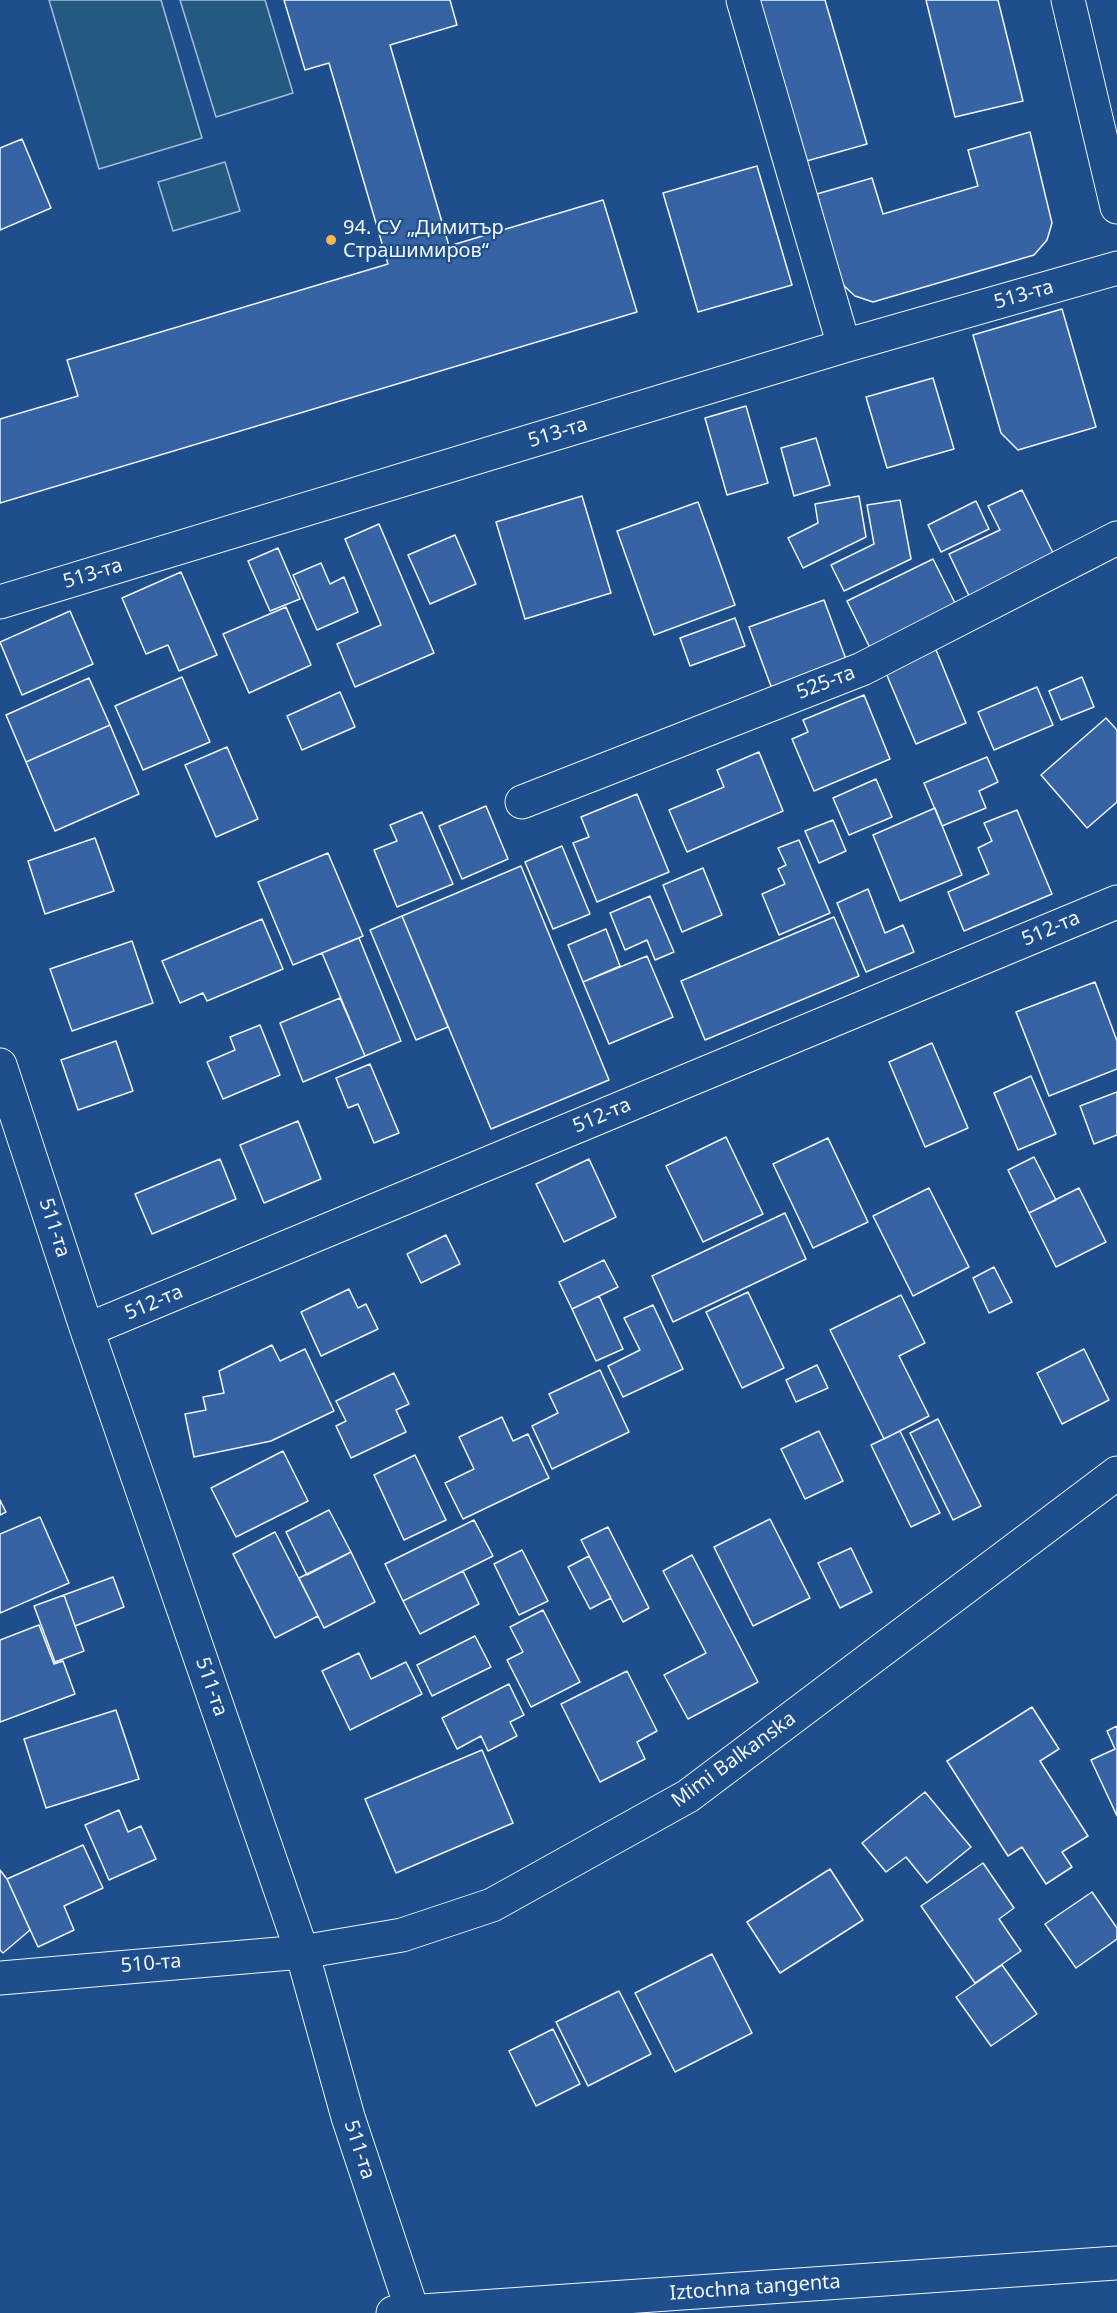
<!DOCTYPE html>
<html>
<head>
<meta charset="utf-8">
<style>
  body { margin:0 }
  canvas { display:block; background:#1f4e8c }
</style>
</head>
<body>
<canvas width="1117" height="2313"></canvas>
<script>
const g = document.querySelector('canvas').getContext('2d');
g.lineJoin = 'round';
function fillPath(path, color) { g.fillStyle = color; g.fill(path, 'evenodd'); }
const poly = rows => new Path2D(rows.map(r => 'M' + r).join(''));
function stroke(path, color, width, dash) { g.strokeStyle = color; g.lineWidth = width; g.lineCap = dash ? 'butt' : 'round'; g.setLineDash(dash || []); g.stroke(path); }
function write(font, color, halo, rows, align = 'center') {
  g.font = font + ' "Noto Sans",sans-serif'; g.lineWidth = 4.5; g.setLineDash([]); g.textBaseline = 'middle'; g.strokeStyle = halo; g.fillStyle = color; for (const [text, x, y, turn = 0] of rows) {
    g.save(); g.translate(x, y); g.rotate((+turn || 0) * Math.PI / 180); g.textAlign = isNaN(turn) ? turn : align; if (halo) g.strokeText(text, 0, 0); g.fillText(text, 0, 0); g.restore();
  }
}
const green = poly([
  [49,0,161,0,202,138,99,169,49,0],
  [180,0,265,0,293,93,216,117,180,0],
  [225,162,240,211,173,231,158,182,225,162]
]);
fillPath(green, '#245a82');
stroke(green, '#a8bbd7', 1.5);
const building = poly([
  [284,0,450,0,457,25,390,45,449,246,603,200,637,312,0,503,0,419,78,396,67,360,388,264,329,63,305,70,284,0],
  [757,0,825,0,867,144,803,162,757,0],
  [926,0,998,0,1023,101,955,117,926,0],
  [1030,132,1052,223,1047,240,1034,255,873,302,855,296,842,284,817,194,872,178,883,214,978,186,968,150,1030,132],
  [22,139,51,208,0,230,0,148,22,139],
  [757,166,792,285,698,312,663,193,757,166],
  [1062,309,1096,427,1018,450,1001,433,973,335,1062,309],
  [933,378,954,449,887,468,866,397,933,378],
  [746,406,768,483,727,495,705,418,746,406],
  [816,438,830,485,794,496,781,448,816,438],
  [1022,490,1056,559,971,600,949,554,1000,530,988,506,1022,490],
  [582,496,611,593,525,619,496,522,582,496],
  [859,496,866,537,803,568,788,538,818,523,815,504,859,496],
  [900,500,911,559,844,591,831,565,874,544,867,505,900,500],
  [976,501,989,529,941,552,928,525,976,501],
  [698,502,735,605,654,635,617,531,698,502],
  [379,524,434,653,355,687,337,644,381,625,345,539,379,524],
  [455,535,476,584,430,604,408,555,455,535],
  [278,548,300,599,270,611,248,561,278,548],
  [933,559,957,607,871,650,847,601,933,559],
  [321,563,330,584,344,577,358,612,317,630,293,575,321,563],
  [181,572,217,655,179,671,168,645,146,654,122,598,181,572],
  [824,600,847,662,772,689,749,627,824,600],
  [286,607,311,665,249,693,223,634,286,607],
  [70,611,93,664,22,695,0,642,70,611],
  [735,618,745,646,690,666,680,638,735,618],
  [934,645,966,723,916,744,883,666,934,645],
  [182,677,210,742,143,770,115,706,182,677],
  [1082,677,1094,707,1061,720,1049,691,1082,677],
  [89,678,110,725,26,762,6,715,89,678],
  [1037,687,1053,725,994,750,978,712,1037,687],
  [340,692,355,727,302,750,287,716,340,692],
  [864,695,890,759,814,791,792,739,808,732,803,720,864,695],
  [1106,718,1117,730,1117,802,1087,828,1041,775,1106,718],
  [110,725,139,794,55,831,26,762,110,725],
  [227,747,258,819,216,837,185,765,227,747],
  [759,752,783,811,687,852,669,810,724,787,717,770,759,752],
  [987,757,998,782,979,791,986,808,942,826,924,783,987,757],
  [876,779,892,817,849,835,833,798,876,779],
  [637,794,669,872,597,902,573,843,589,837,581,817,637,794],
  [486,806,508,859,462,879,439,826,486,806],
  [935,808,962,875,900,901,873,835,935,808],
  [1017,810,1052,894,964,931,948,892,989,874,978,848,992,841,984,823,1017,810],
  [422,812,453,884,397,907,374,850,397,841,390,825,422,812],
  [833,820,846,851,819,863,805,831,833,820],
  [95,838,114,891,45,914,28,861,95,838],
  [799,840,830,913,779,935,762,894,785,884,778,869,786,865,778,848,799,840],
  [562,846,590,914,553,929,525,862,562,846],
  [328,853,363,936,293,965,258,882,328,853],
  [521,866,609,1080,491,1129,402,916,521,866],
  [703,868,722,915,682,932,663,885,703,868],
  [868,889,885,933,903,925,914,952,866,972,837,903,868,889],
  [650,896,674,952,655,960,647,940,625,950,610,913,650,896],
  [402,916,448,1027,416,1040,370,930,402,916],
  [834,917,859,976,705,1040,681,981,834,917],
  [262,919,283,969,207,1001,203,993,180,1003,162,961,262,919],
  [606,929,620,966,583,982,568,945,606,929],
  [359,938,401,1041,365,1056,322,953,359,938],
  [132,941,153,1003,72,1031,50,969,132,941],
  [647,956,673,1017,609,1044,583,982,647,956],
  [1095,982,1117,1041,1117,1069,1049,1096,1016,1012,1095,982],
  [340,998,365,1056,303,1082,280,1023,340,998],
  [260,1025,280,1075,223,1099,207,1062,235,1050,230,1037,260,1025],
  [116,1041,133,1091,78,1110,61,1060,116,1041],
  [932,1043,968,1128,925,1147,889,1062,932,1043],
  [370,1064,399,1133,374,1143,358,1104,348,1108,336,1078,370,1064],
  [1031,1076,1056,1134,1018,1150,994,1093,1031,1076],
  [1117,1092,1117,1135,1094,1144,1080,1106,1117,1092],
  [298,1121,321,1179,264,1203,240,1145,298,1121],
  [726,1137,763,1214,703,1242,666,1166,726,1137],
  [828,1138,868,1222,813,1248,773,1164,828,1138],
  [1034,1157,1056,1200,1029,1213,1008,1170,1034,1157],
  [220,1159,236,1199,152,1234,135,1194,220,1159],
  [589,1159,616,1217,564,1242,536,1184,589,1159],
  [929,1188,969,1267,913,1296,873,1216,929,1188],
  [1079,1188,1106,1242,1056,1267,1029,1213,1079,1188],
  [785,1213,806,1259,673,1322,652,1276,785,1213],
  [446,1235,460,1264,421,1283,407,1254,446,1235],
  [604,1260,618,1287,572,1309,559,1282,604,1260],
  [994,1267,1012,1302,989,1313,973,1278,994,1267],
  [349,1289,358,1308,366,1304,378,1329,321,1356,301,1312,349,1289],
  [748,1292,784,1368,742,1388,706,1312,748,1292],
  [901,1295,925,1343,899,1356,929,1416,884,1439,830,1330,901,1295],
  [599,1296,623,1349,596,1361,572,1309,599,1296],
  [653,1305,683,1369,623,1397,608,1366,640,1350,624,1318,653,1305],
  [272,1345,280,1361,305,1349,334,1411,271,1441,194,1457,185,1414,206,1410,203,1397,224,1393,219,1371,272,1345],
  [1084,1349,1109,1400,1062,1424,1037,1373,1084,1349],
  [817,1365,828,1388,796,1402,786,1380,817,1365],
  [600,1370,629,1432,552,1469,532,1426,558,1413,549,1394,600,1370],
  [394,1373,409,1404,396,1410,406,1432,351,1458,336,1426,346,1421,336,1401,394,1373],
  [502,1417,513,1441,528,1434,549,1478,463,1519,445,1483,474,1469,459,1437,502,1417],
  [938,1419,981,1506,953,1520,910,1433,938,1419],
  [819,1431,843,1481,805,1499,781,1449,819,1431],
  [900,1431,940,1513,911,1527,871,1445,900,1431],
  [283,1451,308,1501,236,1537,211,1488,283,1451],
  [415,1455,446,1520,404,1540,374,1475,415,1455],
  [0,1500,6,1512,0,1515,0,1500],
  [329,1510,351,1552,307,1575,286,1532,329,1510],
  [40,1517,69,1583,0,1613,0,1534,40,1517],
  [770,1519,810,1598,753,1626,714,1547,770,1519],
  [474,1520,493,1556,403,1601,385,1564,474,1520],
  [608,1527,649,1608,623,1622,581,1540,608,1527],
  [275,1532,318,1616,275,1638,233,1554,275,1532],
  [851,1548,872,1592,840,1608,818,1563,851,1548],
  [522,1550,548,1601,519,1615,494,1564,522,1550],
  [351,1552,375,1602,324,1628,299,1578,351,1552],
  [692,1555,758,1682,688,1719,664,1675,706,1653,663,1571,692,1555],
  [589,1556,611,1598,590,1609,568,1567,589,1556],
  [463,1571,479,1604,420,1634,403,1601,463,1571],
  [113,1577,124,1607,75,1626,64,1595,113,1577],
  [64,1595,84,1651,55,1662,34,1606,64,1595],
  [543,1610,580,1682,531,1707,507,1660,523,1652,510,1627,543,1610],
  [39,1625,54,1664,63,1661,75,1694,0,1722,0,1640,39,1625],
  [475,1636,491,1667,432,1696,417,1665,475,1636],
  [359,1653,371,1679,406,1662,422,1694,350,1730,322,1671,359,1653],
  [627,1671,657,1731,637,1742,645,1759,600,1782,561,1704,627,1671],
  [509,1684,524,1715,510,1722,517,1736,488,1751,481,1736,457,1749,442,1718,509,1684],
  [1032,1707,1059,1749,1040,1761,1088,1836,1062,1852,1072,1867,1046,1884,1022,1847,1008,1856,947,1761,1032,1707],
  [116,1710,139,1779,46,1808,24,1739,116,1710],
  [1117,1726,1117,1816,1091,1760,1115,1749,1107,1731,1117,1726],
  [482,1750,513,1823,396,1873,365,1799,482,1750],
  [925,1792,971,1847,927,1883,906,1857,886,1872,862,1843,925,1792],
  [119,1810,128,1832,141,1826,156,1859,109,1880,85,1825,119,1810],
  [83,1845,103,1888,64,1906,74,1930,38,1947,7,1879,83,1845],
  [983,1863,1014,1908,999,1919,1021,1951,975,1983,921,1906,983,1863],
  [830,1869,863,1920,780,1973,747,1922,830,1869],
  [0,1870,7,1879,30,1930,3,1953,0,1950,0,1870],
  [1092,1892,1117,1928,1117,1939,1076,1968,1045,1924,1092,1892],
  [712,1954,752,2033,675,2072,635,1993,712,1954],
  [1002,1965,1037,2014,991,2046,956,1997,1002,1965],
  [619,1991,651,2054,588,2086,556,2022,619,1991],
  [553,2029,580,2084,536,2106,509,2051,553,2029]
]);
fillPath(building, '#3563a3');
stroke(building, '#f2f6ff', 1.5);
const street = poly([
  [743,0,844,346],
  [1068,0,1117,207],
  [0,602,844,346,1117,268],
  [522,802,862,669,1117,538],
  [0,1065,87,1330,302,1952,348,2117,413,2313],
  [87,1330,1117,902],
  [0,1978,302,1952,402,1935,492,1905,688,1796,1117,1473]
]);
const secondary = poly([
  [393,2313,1117,2263]
]);
stroke(street, '#f2f6ff', 35);
stroke(secondary, '#f2f6ff', 35);
stroke(street, '#1f4e8c', 33);
stroke(secondary, '#1f4e8c', 33);
for (const [x, y, r, color] of [
  [331,240,6,"#ffb74d"]
]) { const dot = new Path2D(); dot.arc(x, y, r, 0, 2 * Math.PI); g.fillStyle = color; g.fill(dot); stroke(dot, '#1f4e8c', 2); }
write('20px', '#f2f6ff', '#1f4e8c', [
  ["94. СУ „Димитър",343,228],
  ["Страшимиров“",343,251]
], 'left');
write('20px', '#f2f6ff', '#1f4e8c', [
  ["513-та",1024,295,-16],
  ["513-та",558,433,-17],
  ["513-та",93,574,-17],
  ["525-та",826,683,-21],
  ["512-та",1051,929,-23],
  ["512-та",602,1116,-23],
  ["511-та",54,1228,72],
  ["512-та",154,1303,-23],
  ["511-та",211,1687,71],
  ["Mimi Balkanska",734,1760,-36],
  ["510-та",151,1964,-5],
  ["511-та",359,2150,72],
  ["Iztochna tangenta",755,2288,-4]
]);
</script>
</body>
</html>
